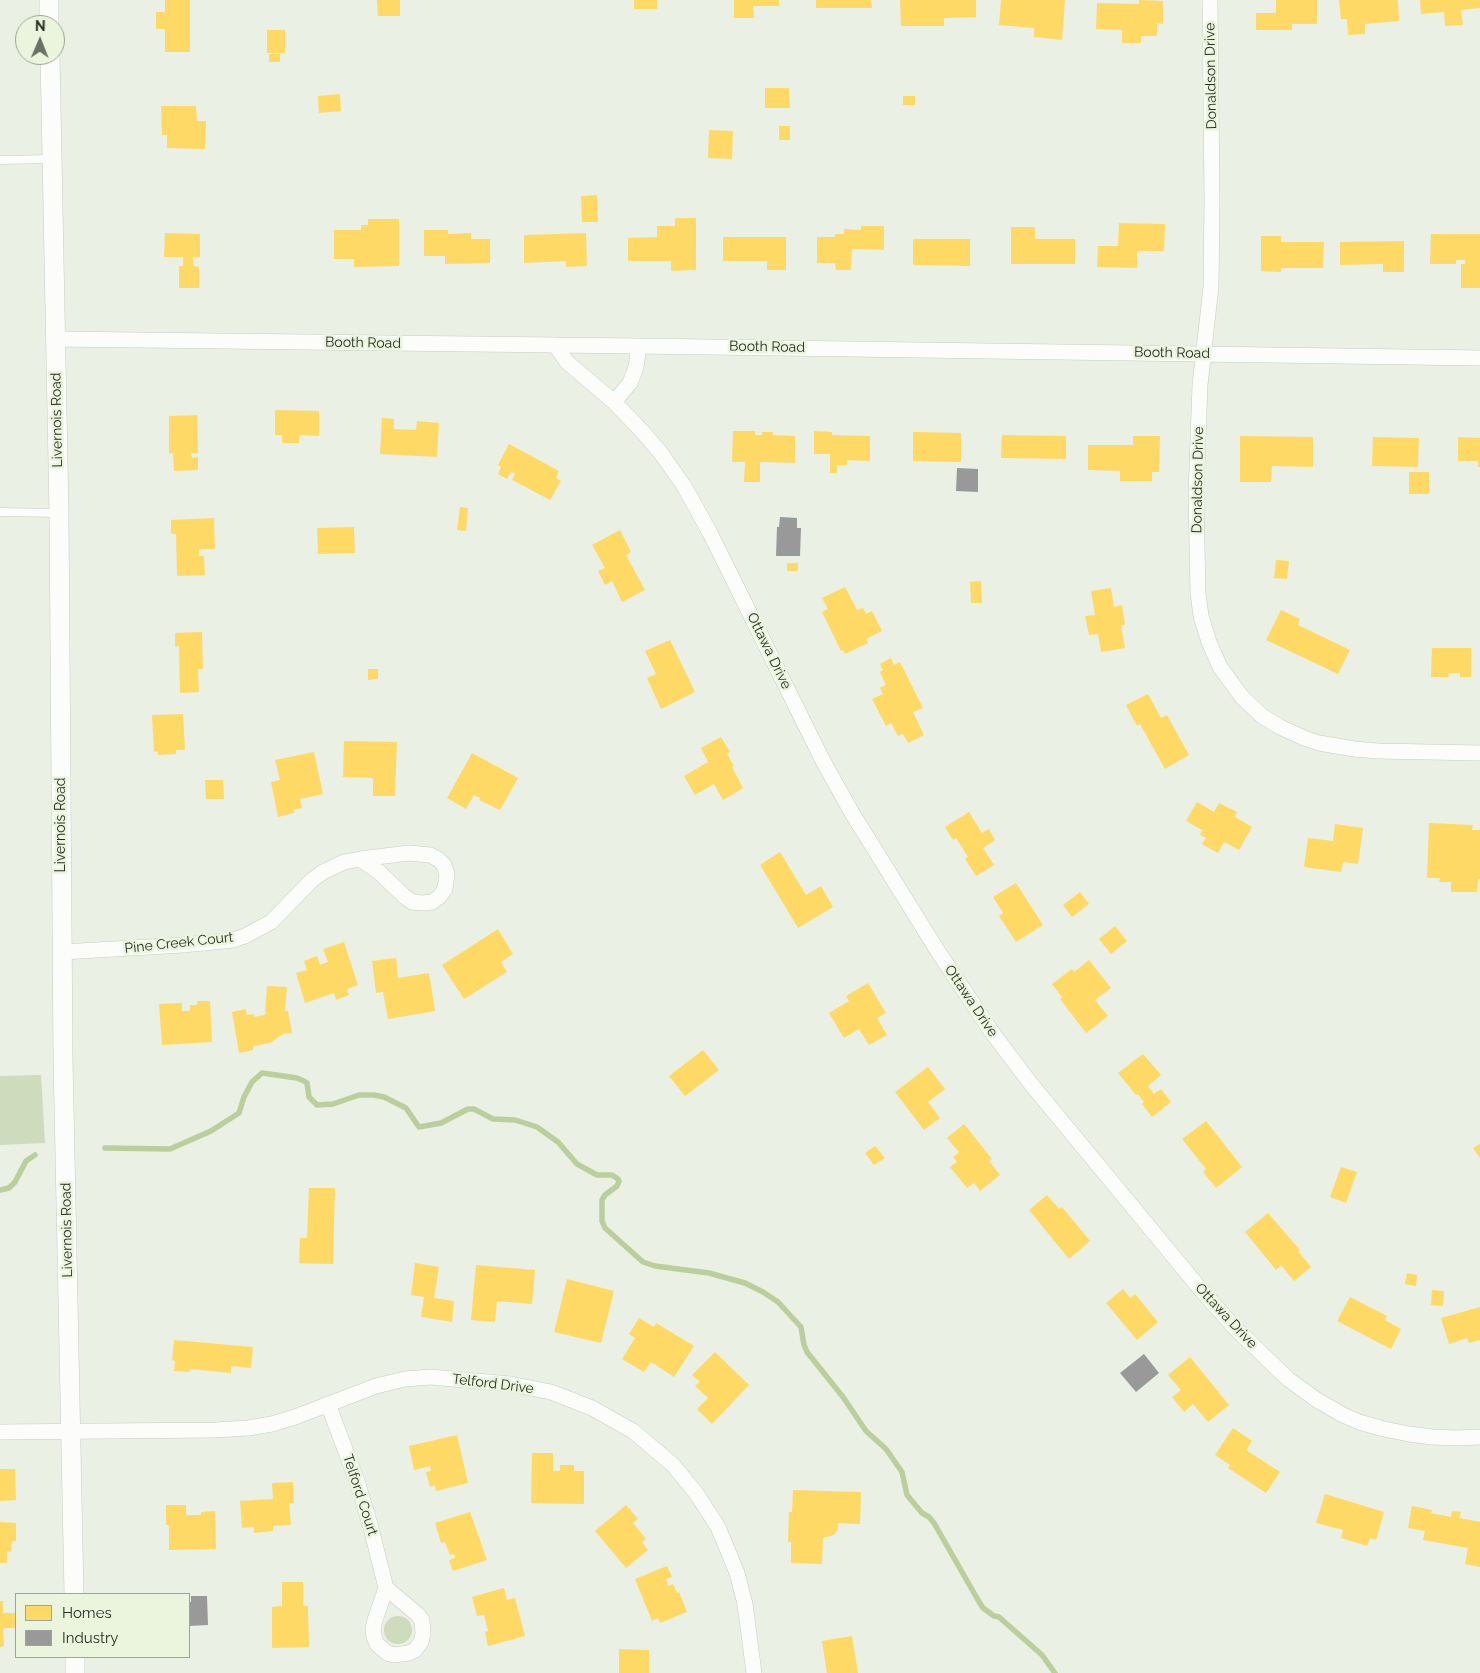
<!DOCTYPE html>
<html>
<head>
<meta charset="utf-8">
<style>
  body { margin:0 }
  #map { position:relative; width:1480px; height:1673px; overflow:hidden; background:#eaf0e3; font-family:Raleway,sans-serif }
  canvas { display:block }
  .legend { position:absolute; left:15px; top:1593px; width:175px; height:65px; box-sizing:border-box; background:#ebf5de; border:1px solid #9da593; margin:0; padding:6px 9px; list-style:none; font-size:15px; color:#282c23 }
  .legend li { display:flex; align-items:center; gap:10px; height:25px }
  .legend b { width:25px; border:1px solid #9da593 }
  .north { position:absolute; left:15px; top:15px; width:50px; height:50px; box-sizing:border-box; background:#ebf5de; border:1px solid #9da593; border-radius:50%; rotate:1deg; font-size:14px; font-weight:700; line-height:20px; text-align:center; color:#282c23 }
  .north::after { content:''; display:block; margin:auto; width:18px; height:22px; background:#6c7166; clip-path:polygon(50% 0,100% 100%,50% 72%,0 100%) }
</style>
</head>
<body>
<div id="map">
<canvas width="1480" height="1673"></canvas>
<ul class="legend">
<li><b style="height:14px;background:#ffd966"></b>Homes</li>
<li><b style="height:14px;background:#999"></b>Industry</li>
</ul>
<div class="north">N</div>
</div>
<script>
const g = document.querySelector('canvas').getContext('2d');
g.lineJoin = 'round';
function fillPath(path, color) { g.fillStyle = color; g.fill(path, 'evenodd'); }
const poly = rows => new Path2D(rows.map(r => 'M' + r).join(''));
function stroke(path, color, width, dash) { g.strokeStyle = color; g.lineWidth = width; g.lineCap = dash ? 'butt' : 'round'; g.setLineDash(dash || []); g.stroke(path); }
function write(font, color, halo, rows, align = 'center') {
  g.font = font + ' Raleway,sans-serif'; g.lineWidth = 5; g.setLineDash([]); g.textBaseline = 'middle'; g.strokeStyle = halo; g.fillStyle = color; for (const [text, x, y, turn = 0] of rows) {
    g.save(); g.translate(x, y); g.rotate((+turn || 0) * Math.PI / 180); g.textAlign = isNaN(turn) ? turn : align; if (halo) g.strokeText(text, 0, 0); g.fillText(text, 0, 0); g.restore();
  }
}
fillPath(poly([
  [41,1075,45,1143,0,1145,0,1076],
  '384 1630a14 14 0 1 1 28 0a14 14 0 1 1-28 0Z'
]), '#cedcbd');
fillPath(poly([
  [165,0,190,0,190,52,165,52,165,29,156,29,156,12,165,12],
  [377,0,400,0,400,16,378,16],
  [634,0,657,0,657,9,634,9],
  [734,0,779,0,779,6,753,6,754,18,734,18],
  [816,0,871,0,872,8,816,8],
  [900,0,976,0,976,17,944,18,944,26,901,26],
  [1001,0,1065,0,1062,40,1034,37,1034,28,999,25],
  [1139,0,1163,1,1163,24,1157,23,1157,36,1141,36,1141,43,1122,43,1122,30,1096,29,1097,3,1139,4],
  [1276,0,1317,0,1317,24,1292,24,1292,30,1256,30,1256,13,1276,13],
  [1339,0,1398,0,1399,21,1365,24,1365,34,1348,35,1347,19,1341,19],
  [1420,0,1480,0,1480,8,1461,10,1463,25,1445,26,1444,12,1421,14],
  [267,30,285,30,285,53,267,53],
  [269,54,280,54,280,62,269,62],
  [765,88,789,88,790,108,765,108],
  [340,94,341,111,319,113,318,96],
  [903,96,915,96,915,105,903,105],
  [161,106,196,106,197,121,206,121,205,149,167,148,167,135,162,135],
  [779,126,790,126,790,140,779,140],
  [709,130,733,131,732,159,708,158],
  [597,195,598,222,582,222,581,196],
  [675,218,696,218,696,270,671,271,671,261,628,261,628,238,657,237,657,226,675,226],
  [368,219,399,219,399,266,354,267,354,259,334,259,334,230,361,230,361,225,368,225],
  [1119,223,1165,224,1164,251,1137,251,1137,268,1097,267,1098,246,1118,246],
  [861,226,884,226,884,250,852,249,851,270,836,270,835,263,817,263,817,237,835,237,835,234,844,234,844,229,861,230],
  [1011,227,1035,227,1035,239,1075,239,1075,264,1011,264],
  [424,230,448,230,448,234,471,233,471,239,490,239,490,263,445,264,445,256,424,256],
  [165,233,200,234,200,257,193,257,193,266,199,267,199,288,179,288,179,266,183,266,183,257,164,257],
  [586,233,587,266,566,267,566,261,524,263,524,235],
  [1431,234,1480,234,1480,288,1461,288,1461,264,1465,264,1465,260,1456,260,1456,264,1430,264],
  [1261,236,1281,236,1281,242,1324,242,1323,268,1281,268,1281,272,1261,271],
  [723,237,786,237,786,270,767,270,767,261,723,261],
  [913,239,970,239,970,266,913,265],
  [1404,241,1404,272,1383,272,1383,264,1340,265,1340,242],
  [275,410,319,411,319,436,299,435,299,443,282,443,282,435,275,435],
  [197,415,198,453,191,453,192,458,198,457,198,470,174,471,173,453,169,454,169,416],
  [382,418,394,419,394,429,416,430,417,421,439,423,437,457,380,454],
  [733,431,755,431,755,435,762,435,762,432,773,432,773,435,795,436,795,463,760,462,760,482,744,482,745,462,732,462],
  [814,431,832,432,832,435,870,436,870,461,847,460,847,465,837,465,837,473,830,473,830,454,814,454],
  [913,432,961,433,961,462,913,461],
  [1002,435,1066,436,1066,459,1001,458],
  [1133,436,1160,436,1159,472,1152,472,1152,481,1120,481,1120,471,1088,470,1088,445,1133,445],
  [1240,436,1313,437,1313,467,1272,466,1271,482,1240,482],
  [1373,437,1419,438,1418,467,1372,466],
  [1458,437,1480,438,1480,467,1478,467,1478,461,1458,461],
  [509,444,559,471,556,478,561,481,550,500,512,480,515,474,511,472,507,479,498,474,501,467,498,465],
  [1409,472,1429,472,1429,494,1409,494],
  [460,507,468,508,466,531,457,530],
  [214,518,215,549,199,549,199,556,204,556,205,575,177,576,176,534,171,534,171,520],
  [354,527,355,553,318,554,317,528],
  [620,530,631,552,626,555,645,590,622,602,612,581,605,585,598,571,605,568,592,545],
  [1276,560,1289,561,1287,579,1274,578],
  [787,563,798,563,798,571,787,571],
  [981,581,982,603,971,603,970,582],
  [845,587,857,610,863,608,866,614,872,611,882,631,866,639,868,643,845,654,843,650,841,651,822,612,828,609,822,598],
  [1111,588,1114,607,1122,605,1125,625,1121,625,1125,648,1101,652,1098,634,1089,635,1085,616,1095,615,1091,591],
  [1281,610,1300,619,1298,625,1350,650,1338,674,1266,640],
  [202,632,203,669,198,669,199,692,180,693,179,646,175,647,175,633],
  [670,640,695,692,661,709,647,678,656,674,645,651],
  [1432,648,1471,648,1471,677,1460,677,1460,673,1448,673,1449,677,1431,677],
  [891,658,894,665,900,662,923,708,913,712,924,735,908,743,903,734,898,736,891,723,886,726,872,699,883,694,880,688,886,685,880,672,883,670,880,664],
  [368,669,378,669,378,679,368,680],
  [1148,694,1161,718,1167,715,1189,755,1165,769,1140,724,1137,726,1126,705],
  [183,714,185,750,176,750,176,754,158,755,158,751,154,752,152,715],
  [721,737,730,752,727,754,734,766,732,767,743,788,723,800,714,784,695,795,684,776,708,762,701,748],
  [344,741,397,742,395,796,373,796,373,778,343,777],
  [314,752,323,794,300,799,302,808,294,810,294,813,278,817,271,782,280,780,275,760],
  [472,753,518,778,500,810,479,800,480,798,474,795,466,809,447,798],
  [205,780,223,780,224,799,206,799],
  [1197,802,1214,812,1219,803,1237,812,1235,817,1252,827,1239,850,1224,842,1218,853,1202,844,1206,838,1200,835,1202,830,1186,821],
  [969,812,982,833,989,829,995,840,983,848,994,865,976,876,965,859,968,857,956,838,953,840,945,827],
  [1429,823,1473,825,1472,830,1480,830,1480,879,1478,879,1477,892,1451,892,1451,882,1439,882,1440,878,1427,878],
  [1335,824,1363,828,1358,864,1343,862,1341,872,1304,867,1308,838,1333,841],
  [780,852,806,895,821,886,833,907,798,928,760,865],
  [1016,883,1043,925,1016,942,999,916,1003,913,993,897],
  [1080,892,1089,904,1072,917,1063,905],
  [1115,926,1127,941,1111,954,1099,939],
  [498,929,513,954,501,962,507,972,464,999,442,965],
  [344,942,358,985,347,989,349,995,336,1000,334,993,305,1003,296,973,307,970,304,961,317,956,320,965,328,962,323,949],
  [396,958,398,978,429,973,435,1011,388,1019,383,992,376,993,372,961],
  [1089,960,1111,988,1095,1000,1108,1016,1086,1033,1060,999,1062,997,1052,984,1072,969,1074,972],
  [868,983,886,1013,877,1018,887,1035,869,1045,859,1029,844,1038,829,1013,849,1001,846,996],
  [267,986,287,987,285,1011,288,1011,292,1033,283,1034,270,1043,253,1046,253,1050,239,1053,232,1012,246,1009,247,1015,254,1014,254,1017,265,1015],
  [197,1001,210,1001,212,1042,162,1045,159,1004,182,1003,182,1011,190,1011,190,1005,197,1005],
  [703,1050,719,1070,685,1096,669,1076],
  [1143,1054,1161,1075,1148,1086,1154,1094,1161,1089,1171,1102,1152,1117,1142,1104,1144,1102,1138,1094,1136,1095,1118,1073],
  [928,1067,945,1089,928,1102,940,1118,924,1130,895,1092],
  [1206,1121,1242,1167,1216,1188,1203,1172,1206,1169,1182,1139],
  [964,1124,992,1159,989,1161,1000,1175,980,1191,974,1183,967,1188,950,1167,957,1162,953,1157,959,1152,947,1138],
  [1480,1144,1480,1158,1473,1148],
  [875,1146,885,1158,874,1165,865,1153],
  [1341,1167,1357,1172,1346,1203,1330,1197],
  [309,1188,335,1188,333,1264,299,1263,300,1238,307,1238],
  [1047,1195,1059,1209,1062,1207,1090,1241,1069,1259,1029,1210],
  [1268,1213,1300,1250,1298,1251,1311,1267,1294,1281,1281,1265,1276,1270,1245,1232],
  [415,1263,439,1267,434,1298,454,1301,452,1322,421,1317,424,1297,411,1295],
  [476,1265,535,1270,532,1304,497,1301,495,1322,471,1320],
  [1407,1273,1417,1275,1416,1286,1405,1284],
  [567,1279,614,1291,601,1343,554,1332],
  [1123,1289,1130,1298,1135,1294,1158,1322,1137,1340,1106,1303],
  [1432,1290,1444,1291,1443,1306,1431,1305],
  [1350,1297,1387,1316,1385,1320,1401,1329,1391,1349,1337,1321],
  [1480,1307,1480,1340,1469,1343,1467,1338,1449,1344,1441,1318],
  [639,1318,654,1327,656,1323,694,1346,674,1377,651,1362,644,1372,622,1359,635,1338,629,1334],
  [174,1340,253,1347,251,1368,231,1366,231,1373,190,1369,189,1372,174,1371,175,1361,172,1360],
  [715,1352,749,1385,712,1424,697,1409,708,1398,695,1386,700,1382,692,1375],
  [1190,1357,1229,1405,1208,1422,1193,1404,1184,1412,1172,1397,1181,1390,1168,1375],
  [1233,1428,1252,1441,1246,1450,1280,1472,1266,1493,1228,1468,1230,1465,1215,1455],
  [457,1435,468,1483,436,1491,435,1485,430,1487,426,1472,431,1471,430,1466,414,1470,409,1446],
  [532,1453,553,1453,553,1471,560,1471,560,1465,574,1465,574,1471,584,1471,584,1504,531,1503],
  [0,1469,15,1469,16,1500,0,1501],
  [293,1482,294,1503,289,1503,291,1525,273,1526,273,1531,254,1533,254,1527,242,1528,240,1501,273,1499,272,1483],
  [793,1490,861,1492,860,1524,838,1523,838,1529,834,1535,823,1538,822,1564,791,1563,791,1542,788,1542,789,1512,792,1512],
  [1325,1494,1384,1512,1376,1540,1370,1538,1367,1546,1341,1538,1343,1530,1316,1523],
  [166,1505,186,1505,186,1515,201,1515,201,1512,215,1511,216,1549,169,1550,169,1525,166,1525],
  [626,1505,638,1519,633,1523,646,1539,642,1542,648,1550,626,1568,595,1531],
  [1412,1506,1432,1510,1431,1513,1451,1517,1452,1511,1461,1512,1459,1518,1480,1522,1480,1567,1465,1564,1468,1548,1423,1540,1425,1531,1408,1528],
  [470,1512,487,1560,453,1571,449,1560,455,1558,454,1554,450,1555,445,1542,441,1543,435,1523],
  [0,1522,16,1523,16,1541,12,1541,11,1552,7,1551,7,1563,0,1563],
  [667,1566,672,1577,666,1579,668,1586,673,1584,677,1593,679,1592,687,1612,660,1623,658,1618,652,1621,635,1579],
  [282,1582,303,1582,303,1606,308,1606,309,1647,272,1648,272,1607,282,1606],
  [504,1588,507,1600,515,1598,525,1636,488,1646,485,1632,488,1631,484,1615,477,1616,472,1597],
  [0,1601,3,1601,3,1613,15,1613,15,1628,3,1628,4,1646,0,1647],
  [852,1636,858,1673,827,1673,822,1641],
  [619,1649,649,1650,649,1673,619,1673]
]), '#ffd966');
fillPath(poly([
  [957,468,978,469,978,492,956,491],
  [780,517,797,518,797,528,801,528,800,556,776,556,777,527,779,527],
  [1144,1354,1159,1373,1136,1392,1120,1373],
  [191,1596,207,1596,208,1625,189,1626,189,1602,191,1602]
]), '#999');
stroke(poly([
  [105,1148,170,1149,211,1131,239,1113,244,1097,252,1082,262,1073,297,1078,304,1081,307,1083,309,1097,317,1105,333,1104,359,1095,374,1095,384,1097,406,1108,419,1127,441,1123,468,1109,474,1109,493,1119,515,1120,537,1127,558,1142,577,1164,597,1175,612,1175,618,1179,619,1181,617,1186,605,1195,602,1200,602,1221,605,1228,643,1262,655,1266,709,1273,745,1283,763,1292,778,1302,801,1327,804,1345,807,1352,843,1397,866,1431,886,1449,902,1472,907,1495,922,1513,929,1517,934,1523,978,1600,983,1608,994,1616,999,1617,1042,1655,1055,1673],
  [0,1190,9,1188,15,1182,26,1161,35,1155]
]), '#bacf9c', 5.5);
const service = poly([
  [0,160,51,159],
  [0,512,59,513]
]);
const minor = poly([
  [1210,0,1212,201,1211,287,1200,385,1196,495,1198,593,1201,616,1209,642,1220,667,1242,697,1262,716,1280,727,1304,738,1319,743,1354,749,1378,751,1480,753],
  [55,339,639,346,1480,358],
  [555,345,567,362,614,402,641,430,660,452,684,486,710,533,823,761,852,813,937,950,991,1031,1031,1084,1202,1291,1235,1328,1288,1379,1317,1400,1343,1415,1359,1422,1384,1429,1409,1434,1432,1437,1457,1438,1480,1437],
  [614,402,630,383,636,367,639,346],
  [62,952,183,945,233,940,245,936,271,922,312,880,323,872,344,862,360,859,409,853,430,855,438,859,444,865,447,874,445,889,439,897,432,902,423,903,412,902,404,896,379,872,360,859],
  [328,1404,358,1484,371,1528,386,1588,375,1620,373,1629,374,1637,377,1644,387,1653,394,1655,409,1653,415,1650,421,1642,423,1634,422,1620,417,1614,386,1588],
  [0,1432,215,1430,248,1428,272,1424,295,1417,376,1386,405,1379,430,1377,510,1384,551,1392,592,1408,633,1431,673,1465,696,1493,718,1527,737,1573,745,1604,754,1673]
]);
const tertiary = poly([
  [49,0,49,25],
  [50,55,59,513,63,1058,74,1594],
  [75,1657,75,1673]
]);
stroke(service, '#c7ccc1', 9);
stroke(minor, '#c7ccc1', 16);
stroke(tertiary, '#c7ccc1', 20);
stroke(service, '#fcfdfb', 8);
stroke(minor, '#fcfdfb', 15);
stroke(tertiary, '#fcfdfb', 19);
write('14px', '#282c23', '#ebf5de', [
  ["Donaldson Drive",1211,76,-91],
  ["Booth Road",363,343,1],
  ["Booth Road",767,347,1],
  ["Booth Road",1172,353,1],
  ["Livernois Road",57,420,-91],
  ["Donaldson Drive",1198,480,-89],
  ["Ottawa Drive",769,651,64],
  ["Livernois Road",61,825,-90],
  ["Pine Creek Court",179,943,-6],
  ["Ottawa Drive",971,1001,56],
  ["Livernois Road",67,1230,-91],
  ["Ottawa Drive",1226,1316,47],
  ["Telford Drive",493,1384,7],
  ["Telford Court",360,1495,72]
]);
</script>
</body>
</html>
